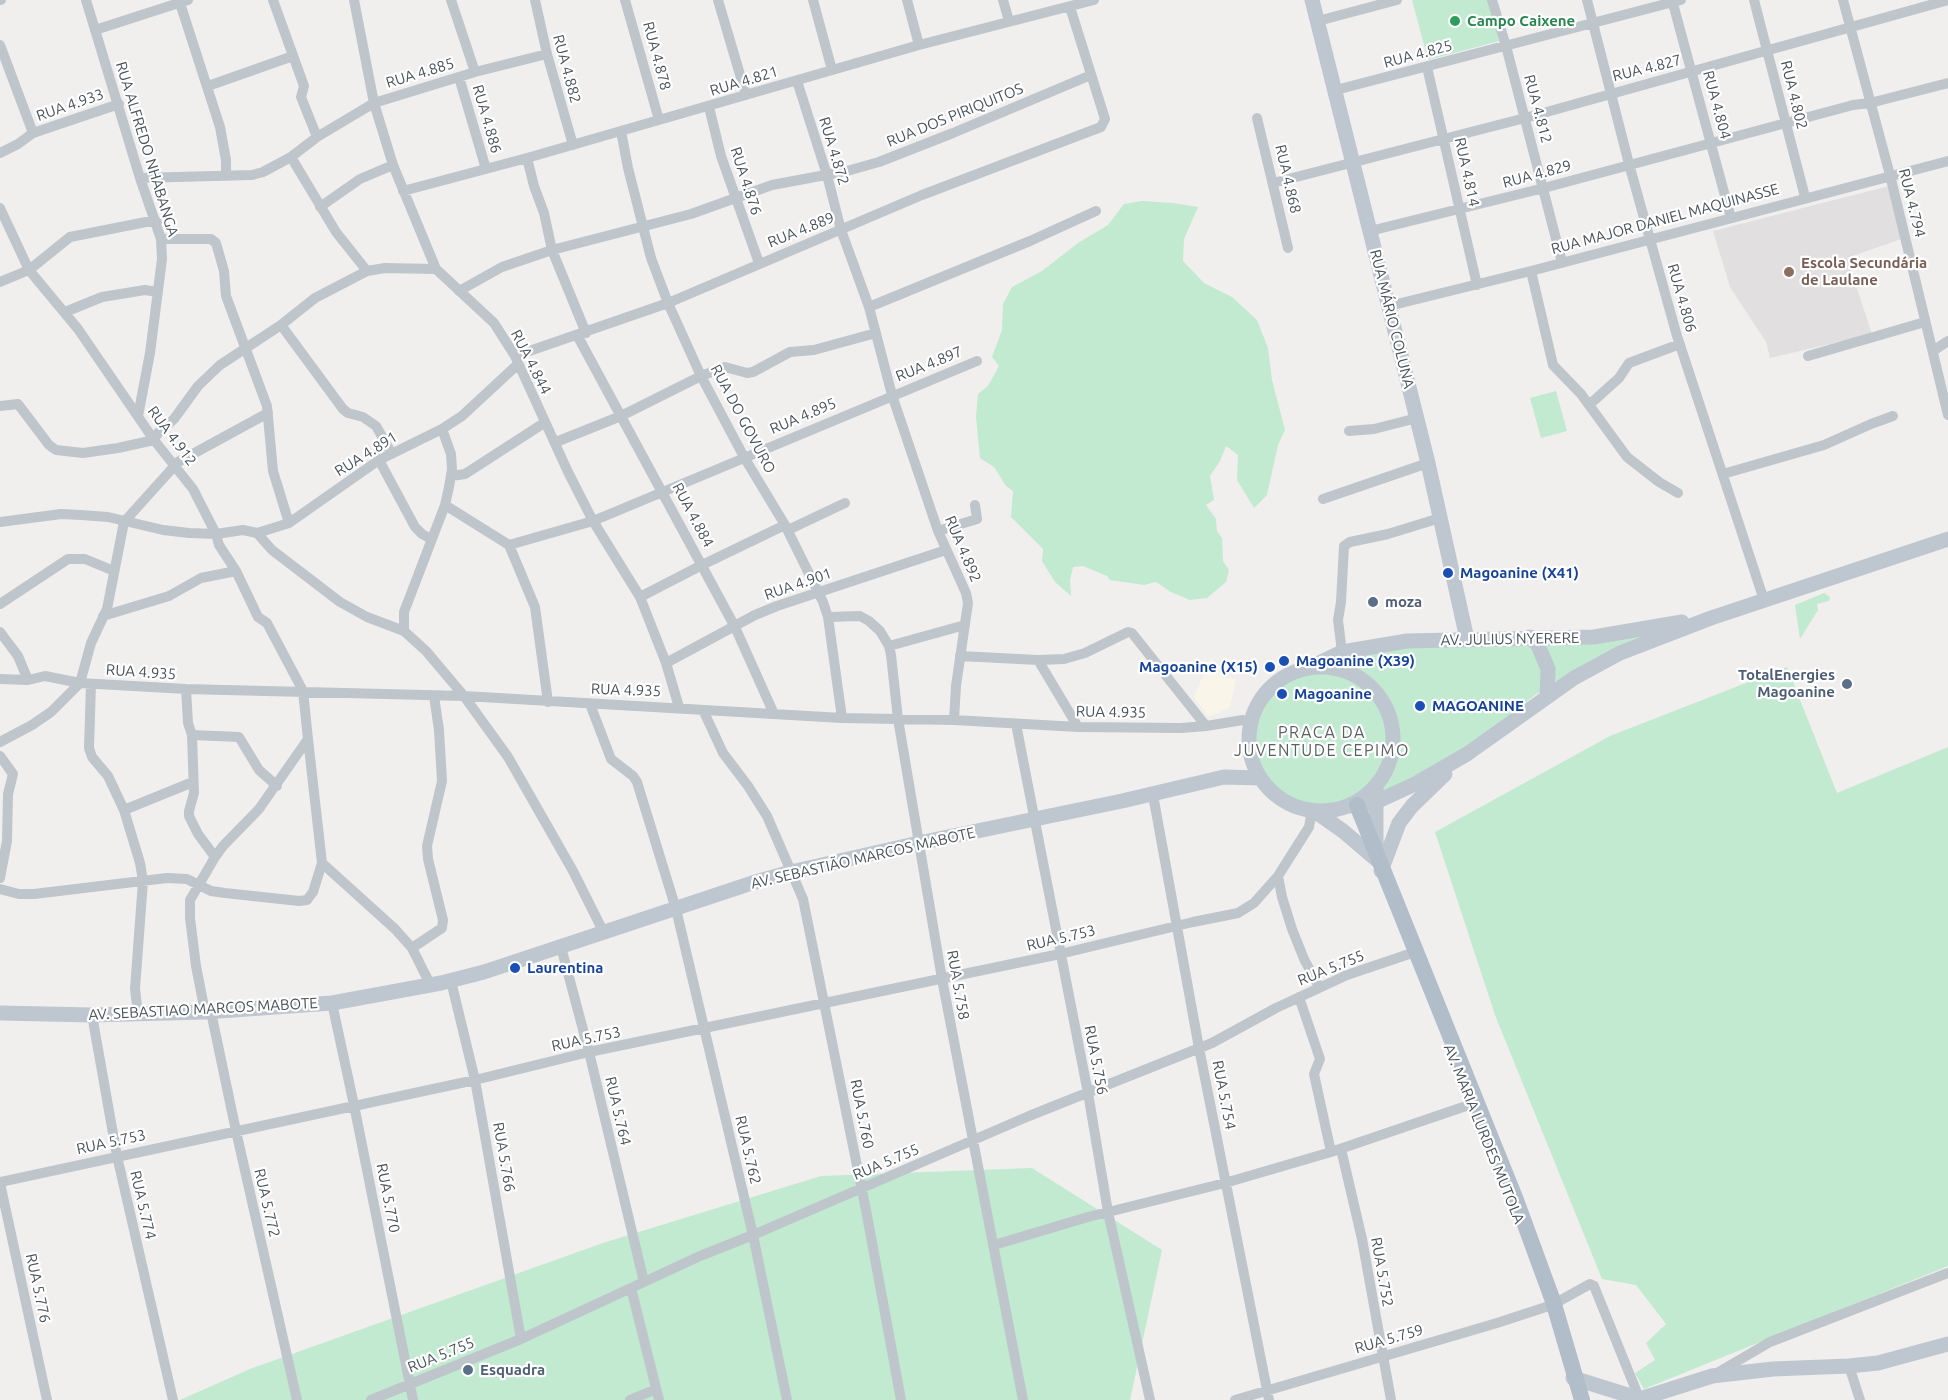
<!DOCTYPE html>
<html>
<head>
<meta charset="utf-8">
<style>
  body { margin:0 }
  canvas { display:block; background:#f1eeee }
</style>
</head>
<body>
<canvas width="1948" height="1400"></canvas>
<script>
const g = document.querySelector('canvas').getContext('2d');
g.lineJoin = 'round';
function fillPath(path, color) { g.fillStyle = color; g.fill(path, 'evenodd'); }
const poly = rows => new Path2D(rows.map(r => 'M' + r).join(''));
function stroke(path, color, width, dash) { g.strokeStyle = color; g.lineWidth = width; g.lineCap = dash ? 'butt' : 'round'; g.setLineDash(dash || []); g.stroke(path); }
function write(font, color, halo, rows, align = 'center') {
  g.font = font + ' Ubuntu,sans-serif'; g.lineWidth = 4.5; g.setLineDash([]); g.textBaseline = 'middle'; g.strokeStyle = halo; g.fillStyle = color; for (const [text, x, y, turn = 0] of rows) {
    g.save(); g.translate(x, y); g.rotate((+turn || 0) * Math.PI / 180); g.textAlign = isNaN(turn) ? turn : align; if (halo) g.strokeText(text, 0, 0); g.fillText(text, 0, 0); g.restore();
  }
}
fillPath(poly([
  [1210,659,1223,678,1236,679,1230,707,1209,717,1194,697]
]), '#faf5e9');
fillPath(poly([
  [1889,186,1904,238,1847,258,1872,334,1770,358,1766,342,1730,287,1713,231]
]), '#e1dfe0');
fillPath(poly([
  [1412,0,1488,0,1499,41,1428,60],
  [1142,201,1173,203,1198,207,1184,239,1183,261,1204,283,1232,297,1257,320,1268,348,1272,380,1285,430,1278,445,1267,495,1254,508,1237,480,1238,455,1226,446,1220,461,1210,476,1214,500,1206,505,1216,519,1217,531,1222,538,1223,561,1229,570,1226,582,1207,598,1190,600,1171,592,1156,582,1144,585,1110,580,1107,576,1083,566,1073,567,1070,580,1071,596,1055,582,1042,561,1043,549,1011,517,1013,491,1006,486,994,467,980,458,976,417,978,394,988,386,999,366,992,357,1002,330,1003,304,1012,287,1042,271,1078,243,1108,225,1124,204],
  [1556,391,1567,431,1541,438,1530,398],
  [1824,593,1830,597,1829,601,1817,604,1818,610,1800,639,1795,605],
  [1711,618,1615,649,1593,659,1535,695,1505,719,1435,768,1349,806,1327,811,1312,811,1296,807,1282,800,1270,790,1260,778,1250,755,1249,741,1251,722,1257,704,1269,689,1283,677,1334,656,1360,648,1448,645],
  [1787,667,1837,793,1948,747,1948,1266,1644,1389,1635,1373,1655,1360,1646,1343,1666,1324,1636,1285,1602,1279,1495,1015,1435,832,1610,736],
  [1032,1168,1162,1250,1130,1400,180,1400,250,1369,603,1243,821,1176]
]), '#c1ead0');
stroke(poly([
  [0,0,1,0],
  [86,0,140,178,161,239,162,259,150,353,138,416],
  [179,0,220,127,226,160,226,176],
  [273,0,304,86,301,97,317,137],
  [354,0,374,103,393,165,436,269,494,323,515,356,568,472,593,521,640,597,666,663,679,707],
  [451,0,475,72],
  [535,0,547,54,573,145],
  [625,0,659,120],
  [718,0,746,95],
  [813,0,832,70],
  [907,0,919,45],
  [1003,0,1009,21],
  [1492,0,1506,46,1562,262],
  [1587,0,1629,164,1677,336,1764,600],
  [1672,0,1731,218],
  [1754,0,1805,197],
  [1843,0,1890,175,1948,415],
  [1318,21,1397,0],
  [95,30,188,0],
  [0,45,33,133],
  [1427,67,1477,285],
  [459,77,486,169],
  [797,81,827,175,841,230,869,307,892,395,938,531,966,593,968,603,956,686,954,720],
  [208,86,293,56],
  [1336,90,1681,0],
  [709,107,721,156,759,263],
  [1257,118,1288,248],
  [621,131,628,168,651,258,668,303,701,376,744,457,785,525,823,602,828,617,842,718],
  [0,153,18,144,33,133,119,104],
  [291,157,336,232,367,271],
  [527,158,534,186,544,213,552,250,586,333],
  [140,178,252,175,263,172,291,157,317,137,374,103,475,72,547,54],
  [1273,183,1525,118,1948,0],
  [403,191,527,158,919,45,1094,0],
  [320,207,360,179,393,165],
  [0,208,29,270,78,329,154,440,193,489,216,534,219,545,236,571,258,617,267,623,303,691,308,739,259,809,223,846,215,857,190,900,190,918,196,966,205,1012],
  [1370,231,1544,188,1853,105,1870,103,1948,83],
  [161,239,211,239,216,243,224,271,226,296,267,406,273,471,289,523],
  [1531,271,1553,365,1581,394,1627,457,1659,482,1678,493],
  [0,282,29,270,70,237,146,222,157,222],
  [459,291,502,267,552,250,691,214,772,185,847,171,879,162,953,133,1091,75],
  [1389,306,1531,271,1948,161],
  [869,307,1030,241,1096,211],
  [65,312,102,297,145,290,158,292],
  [281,325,343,409,348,413,363,417,376,426,392,454],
  [577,335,735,627,774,714],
  [1933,351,1948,341],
  [515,356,668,303,922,195,1101,127,1105,119,1070,7],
  [1808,356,1925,322],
  [1589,405,1619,378,1629,363,1680,344],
  [0,406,18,404,49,445,56,450,83,453,118,448,154,440,158,433,174,419,198,386,220,365,281,325,315,298,367,271,385,268,436,269],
  [1349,431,1374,429,1417,418],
  [556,442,621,416,701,376,725,367,747,373,753,372,790,352,814,350,876,333],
  [379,460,415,527,422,534,431,539],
  [1723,474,1824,445,1871,424,1893,416],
  [451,476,465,474,544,423],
  [1323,499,1428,463],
  [445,505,509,545,593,521,977,361],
  [0,522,61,514,81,515,108,517,163,530,189,533,216,534,243,530,257,533,270,529,289,523,379,460,442,429,462,416,517,365],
  [788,530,845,503],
  [938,531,977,519,975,505],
  [257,533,272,550,340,602,367,617,404,631,426,651,464,696,508,757,573,871,604,933],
  [509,545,535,607,548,702],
  [640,597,702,565,785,525],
  [0,604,68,559,85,559,114,571],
  [103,616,169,596,201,578,236,571],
  [828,617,860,616,869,621,880,631,889,646,891,655,898,719,942,979,1023,1400],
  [404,631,404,612,445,505,449,487,452,469,451,454,442,429],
  [0,632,18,656,28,680],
  [889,646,965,625],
  [1342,652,1338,620,1341,602,1344,546,1350,542,1388,534,1440,518],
  [960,656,1038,660,1064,659,1085,653,1128,632,1132,633,1206,726],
  [1038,660,1078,727],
  [666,663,755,615,777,606,946,550],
  [0,679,28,680,45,676,80,683,186,689,464,696,842,718,954,720,1078,727,1181,728,1206,726,1243,720,1251,722],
  [91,684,89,748,92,757,108,776,124,810,140,863,143,881,135,989,138,1014],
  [186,689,188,723,192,735,194,793,189,811,189,816,198,834,215,857],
  [590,704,611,759,633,776,637,782,676,909,753,1235,787,1400],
  [703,710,723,753,748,786,767,816,803,899,866,1210,901,1400],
  [1016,724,1088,1093,1108,1212,1150,1400],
  [192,735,239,737,259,770,277,786],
  [0,742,32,725,51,712,80,683,91,643,107,609,124,522,178,462,268,413],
  [0,756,13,774,8,794,7,841,0,878],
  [1153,795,1199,1048,1269,1400],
  [124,810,193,782],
  [322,863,395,929,412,948,430,984],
  [1278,876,1282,897,1292,929,1304,959,1319,987],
  [0,889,19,894,34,894,167,878,187,879,211,891,225,893,299,901,307,900,313,892,322,863,308,739],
  [561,947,589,1052,644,1282],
  [412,948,442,928,443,920,428,859,427,846,442,781,439,730,434,696],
  [451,981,475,1080,521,1339],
  [1299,997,1320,1059,1314,1074,1331,1152],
  [332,1003,354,1105,413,1400],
  [211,1012,236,1131,297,1400],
  [92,1015,117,1156,173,1400],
  [1341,1149,1362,1239,1391,1400],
  [0,1182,475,1080,589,1052,1060,954,1193,922,1238,913,1254,903,1278,876,1309,827,1312,811],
  [0,1183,47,1400],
  [994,1245,1088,1217,1225,1183,1331,1152,1472,1104],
  [631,1288,659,1400],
  [1849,1366,1860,1400],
  [1717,1373,1770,1342,1948,1273],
  [371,1400,521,1339,700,1256,753,1235,1029,1116,1212,1043,1276,1008,1347,975,1412,953],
  [630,1400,656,1389],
  [1235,1400,1497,1323,1552,1305,1590,1284,1594,1286,1640,1400]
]), '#bec6cc', 10);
stroke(poly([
  [1312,0,1428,463,1467,639],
  [1530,637,1538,645,1548,669,1547,697],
  [1315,665,1342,652,1407,641,1594,637,1682,622],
  '1249 739a72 72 0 1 1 144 0a72 72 0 1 1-144 0Z',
  [1349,806,1376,802,1415,784,1467,754,1574,678,1620,653,1711,618,1948,539],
  [1316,812,1343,831,1377,860],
  [1376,847,1376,787],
  [1381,871,1399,823,1412,806,1445,774],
  [0,1013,92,1015,205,1012,332,1003,441,983,484,972,752,883,791,872,919,843,1122,801,1224,777,1260,778],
  [1573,1378,1640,1399,1712,1376,1773,1369,1849,1366,1878,1363,1948,1344]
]), '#bec7d0', 15);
stroke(poly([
  [1357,805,1516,1200,1553,1301,1582,1400]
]), '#b1beca', 16);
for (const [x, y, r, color] of [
  [1455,21,6,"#2e9e5b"],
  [1789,272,6,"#8d6e63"],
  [1448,573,6,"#1a4fb4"],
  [1373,602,6,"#5c6f8a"],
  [1284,661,6,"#1a4fb4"],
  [1270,667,6,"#1a4fb4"],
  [1847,684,6,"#5c6f8a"],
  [1282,694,6,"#1a4fb4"],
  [1420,706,6,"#1a4fb4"],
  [515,968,6,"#1a4fb4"],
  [468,1370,6,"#5c6f8a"]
]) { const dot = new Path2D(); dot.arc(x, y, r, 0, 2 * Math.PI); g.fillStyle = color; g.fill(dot); stroke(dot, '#fff', 2); }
write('bold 15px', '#27864d', '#fff', [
  ["Campo Caixene",1467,21]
], 'left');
write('15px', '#48525a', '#fff', [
  ["RUA 4.825",1418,54,-15],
  ["RUA 4.878",657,56,75],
  ["RUA 4.827",1647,68,-14],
  ["RUA 4.882",567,69,75],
  ["RUA 4.885",420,73,-17],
  ["RUA 4.821",744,81,-17],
  ["RUA 4.802",1794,95,76],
  ["RUA 4.933",70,105,-19],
  ["RUA 4.804",1717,105,75],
  ["RUA 4.812",1538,109,75],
  ["RUA DOS PIRIQUITOS",955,115,-22],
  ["RUA 4.886",487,119,74],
  ["RUA ALFREDO NHABANGA",147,149,73],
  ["RUA 4.872",834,151,73],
  ["RUA 4.814",1467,172,78],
  ["RUA 4.829",1537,174,-15],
  ["RUA 4.868",1288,179,77],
  ["RUA 4.876",746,181,72],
  ["RUA 4.794",1912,203,76],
  ["RUA MAJOR DANIEL MAQUINASSE",1665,219,-15],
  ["RUA 4.889",801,230,-22],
  ["RUA 4.806",1682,298,74],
  ["RUA MÁRIO COLUNA",1392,319,76],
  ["RUA 4.844",531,362,63],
  ["RUA 4.897",929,364,-22],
  ["RUA 4.895",803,416,-23],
  ["RUA DO GOVURO",743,419,62],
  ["RUA 4.912",172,436,53],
  ["RUA 4.891",366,454,-32],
  ["RUA 4.884",693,515,62],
  ["RUA 4.892",963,549,67],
  ["RUA 4.901",798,584,-19],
  ["AV. JULIUS NYERERE",1510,639,-1],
  ["RUA 4.935",141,672,4],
  ["RUA 4.935",626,690,2],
  ["RUA 4.935",1111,712,1],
  ["AV. SEBASTIÃO MARCOS MABOTE",863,858,-13],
  ["RUA 5.753",1061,938,-13],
  ["RUA 5.755",1331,968,-22],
  ["RUA 5.758",958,985,80],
  ["AV. SEBASTIAO MARCOS MABOTE",203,1009,-3],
  ["RUA 5.753",586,1039,-12],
  ["RUA 5.756",1096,1060,79],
  ["RUA 5.754",1224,1095,79],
  ["RUA 5.764",618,1111,77],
  ["RUA 5.760",862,1114,79],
  ["AV. MARIA LURDES MUTOLA",1484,1134,68],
  ["RUA 5.753",111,1142,-12],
  ["RUA 5.762",748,1150,77],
  ["RUA 5.766",504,1157,80],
  ["RUA 5.755",886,1162,-23],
  ["RUA 5.770",388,1198,79],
  ["RUA 5.772",267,1203,77],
  ["RUA 5.774",143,1205,77],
  ["RUA 5.752",1382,1272,80],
  ["RUA 5.776",38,1288,78],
  ["RUA 5.759",1389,1339,-16],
  ["RUA 5.755",441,1355,-22]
]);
write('bold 15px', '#785e54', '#fff', [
  ["Escola Secundária",1801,263],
  ["de Laulane",1801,280]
], 'left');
write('bold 15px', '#164399', '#fff', [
  ["Magoanine (X41)",1460,573],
  ["Magoanine (X39)",1296,661],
  ["Magoanine (X15)",1258,667,"right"],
  ["Magoanine",1294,694],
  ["MAGOANINE",1432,706],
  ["Laurentina",527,968]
], 'left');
write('bold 15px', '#4e5e75', '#fff', [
  ["moza",1385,602],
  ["TotalEnergies",1835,675,"right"],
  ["Magoanine",1835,692,"right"],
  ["Esquadra",480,1370]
], 'left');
g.letterSpacing = '1.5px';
write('16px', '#5c5f62', '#fff', [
  ["PRACA DA",1322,733],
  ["JUVENTUDE CEPIMO",1322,751]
]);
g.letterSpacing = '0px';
</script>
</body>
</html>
